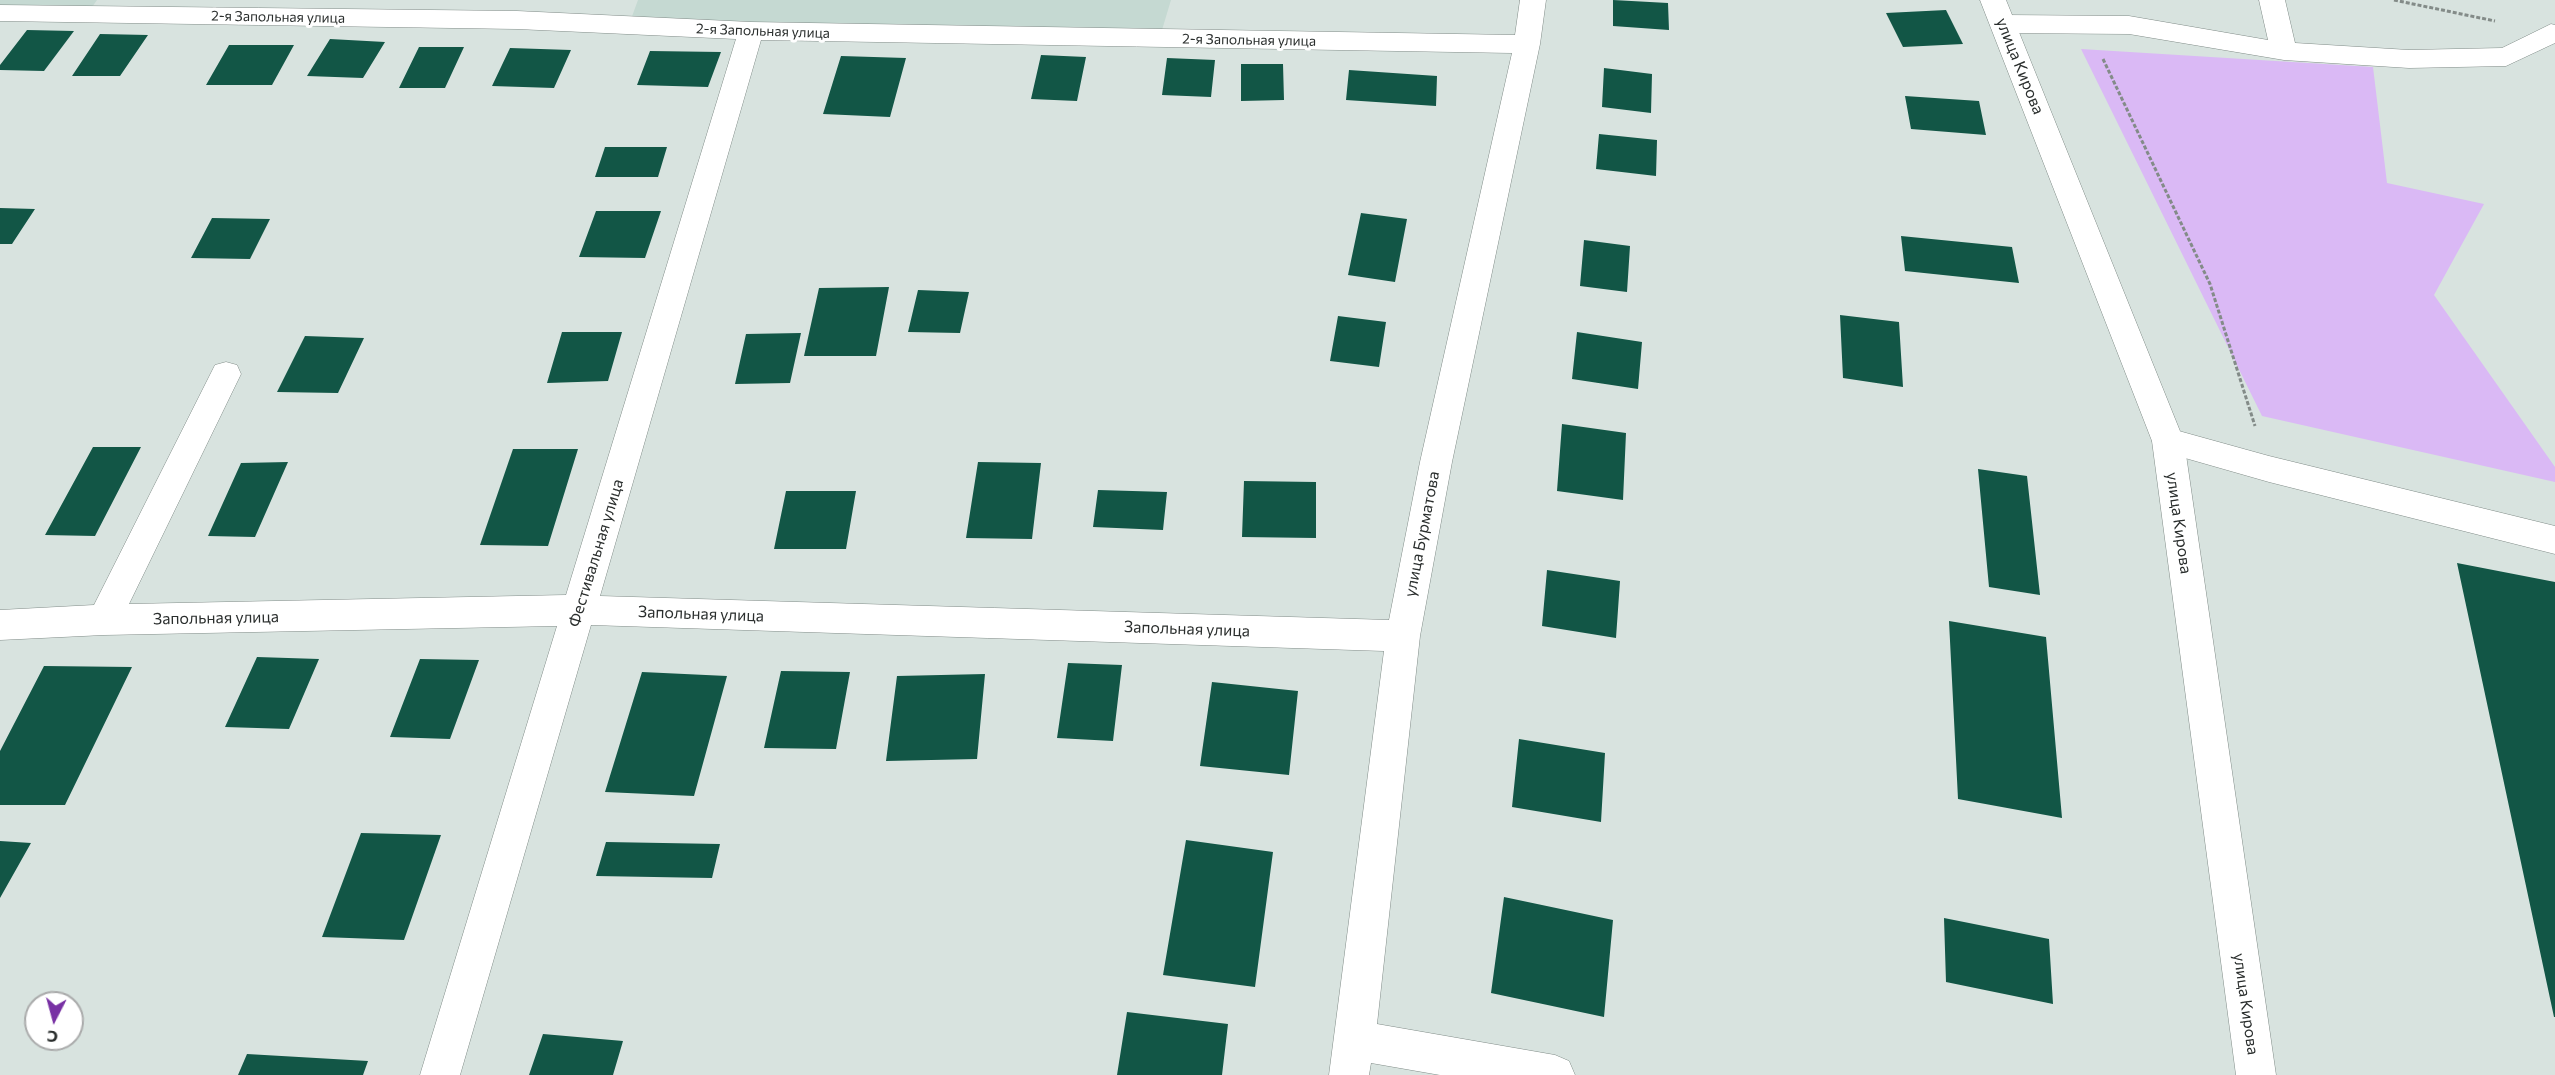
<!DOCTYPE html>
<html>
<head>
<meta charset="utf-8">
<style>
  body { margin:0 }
  #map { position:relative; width:2555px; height:1075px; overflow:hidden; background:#d8e3df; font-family:Commissioner,sans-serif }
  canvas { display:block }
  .north { position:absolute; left:24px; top:991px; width:60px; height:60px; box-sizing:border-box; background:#fff; border:2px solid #aaabab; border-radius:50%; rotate:186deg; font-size:16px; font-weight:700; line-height:24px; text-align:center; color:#2a2e2d }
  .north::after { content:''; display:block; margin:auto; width:21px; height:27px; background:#7831a4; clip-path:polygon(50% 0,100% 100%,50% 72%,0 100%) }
</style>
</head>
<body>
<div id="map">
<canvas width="2555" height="1075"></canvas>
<div class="north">С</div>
</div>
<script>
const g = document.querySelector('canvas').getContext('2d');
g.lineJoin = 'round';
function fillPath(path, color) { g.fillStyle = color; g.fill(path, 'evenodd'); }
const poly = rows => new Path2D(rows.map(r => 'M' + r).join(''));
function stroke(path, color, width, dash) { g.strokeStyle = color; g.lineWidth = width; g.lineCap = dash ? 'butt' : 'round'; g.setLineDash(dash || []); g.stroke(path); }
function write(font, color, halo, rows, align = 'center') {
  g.font = font + ' Commissioner,sans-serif'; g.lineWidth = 6; g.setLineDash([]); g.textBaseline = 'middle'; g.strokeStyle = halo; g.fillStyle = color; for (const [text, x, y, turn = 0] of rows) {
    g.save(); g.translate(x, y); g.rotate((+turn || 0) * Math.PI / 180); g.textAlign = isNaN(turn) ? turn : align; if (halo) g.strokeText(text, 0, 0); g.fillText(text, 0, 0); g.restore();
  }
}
fillPath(poly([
  [0,0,97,0,90,10,0,8],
  [638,0,1171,0,1162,30,627,30]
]), '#c5d9d2');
fillPath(poly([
  [2081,49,2373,67,2387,183,2484,204,2434,295,2555,467,2555,482,2262,416]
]), '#dab9f5');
fillPath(poly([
  [1613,0,1668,3,1669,30,1613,26],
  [1946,10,1963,44,1903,47,1886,13],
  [27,30,74,31,44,71,0,70,0,65],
  [100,34,148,35,120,76,72,76],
  [330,39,385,42,363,78,307,76],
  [229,45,294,45,272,85,206,85],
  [419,47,464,47,445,88,399,88],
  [510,48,571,50,554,88,492,86],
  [650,51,721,52,708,87,637,85],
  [1041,55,1086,57,1077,101,1031,99],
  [841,56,906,58,890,117,823,114],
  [1167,58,1215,60,1211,97,1162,95],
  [1241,64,1283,64,1284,100,1241,101],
  [1604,68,1652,74,1651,113,1602,107],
  [1349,70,1437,76,1436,106,1346,100],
  [1905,96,1979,101,1986,135,1911,129],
  [1599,134,1657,140,1656,176,1596,169],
  [605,147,667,147,658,177,595,177],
  [0,208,35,209,12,244,0,244],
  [596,211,661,211,645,258,579,257],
  [1361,213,1407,219,1395,282,1348,275],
  [212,218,270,219,250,259,191,258],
  [1901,236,2012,247,2019,283,1905,271],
  [1584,240,1630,246,1627,292,1580,286],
  [889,287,876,356,804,356,819,288],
  [918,290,969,292,960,333,908,332],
  [1840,315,1899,322,1903,387,1843,378],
  [1338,316,1386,322,1379,367,1330,361],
  [562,332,622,332,608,381,547,383],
  [1577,332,1642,342,1638,389,1572,379],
  [801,333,790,383,735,384,746,334],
  [305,336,364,338,338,393,277,392],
  [1562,424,1626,433,1623,500,1557,491],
  [93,447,141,447,95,536,45,535],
  [513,449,578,449,548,546,480,545],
  [288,462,255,537,208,536,241,463],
  [978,462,1041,463,1032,539,966,538],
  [1978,469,2027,476,2040,595,1989,587],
  [1244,481,1316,482,1316,538,1242,537],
  [1098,490,1167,492,1163,530,1093,527],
  [786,491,856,491,846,549,774,549],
  [2457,563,2555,582,2555,1017,2554,1017],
  [1547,570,1620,581,1616,638,1542,626],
  [1949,621,2046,637,2062,818,1958,799],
  [257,657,319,659,289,729,225,727],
  [420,659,479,660,450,739,390,737],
  [1068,663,1122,665,1113,741,1057,738],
  [44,666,132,667,65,805,0,805,0,751],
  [781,671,850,672,836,749,764,748],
  [642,672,727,676,694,796,605,792],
  [985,674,977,759,886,761,897,676],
  [1212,682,1298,691,1289,775,1200,766],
  [1519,739,1605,753,1601,822,1512,807],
  [361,833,441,835,404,940,322,937],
  [1186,840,1273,852,1255,987,1163,975],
  [0,841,31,843,0,898],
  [606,842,720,844,712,878,596,876],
  [1504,897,1613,920,1604,1017,1491,993],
  [1944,918,2049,939,2053,1004,1946,982],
  [1127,1012,1228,1024,1222,1075,1117,1075],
  [543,1034,623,1041,613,1075,529,1075],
  [247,1054,368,1061,363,1075,238,1075]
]), '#125646');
const minor = poly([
  [1520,0,1546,0,1540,44,1452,462,1420,636,1377,1024,1555,1055,1569,1061,1575,1075,1440,1075,1371,1063,1369,1075,1329,1075,1384,651,591,625,460,1075,420,1075,557,626,104,635,0,640,0,610,94,605,215,365,226,362,237,365,241,374,129,604,566,595,736,39,517,29,0,21,0,5,517,11,751,22,1515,35,1520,0],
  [761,40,1512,53,1420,462,1389,620,600,596,761,40],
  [2259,0,2285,0,2295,43,2409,50,2502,48,2551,24,2555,25,2555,43,2506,66,2409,68,2284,60,2129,34,2004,33,1995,30,1991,24,1995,18,2004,15,2129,16,2268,40,2259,0],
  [2168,428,2269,456,2555,526,2555,554,2269,482,2157,450,2152,441,2157,432,2168,428]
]);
const major = poly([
  [1980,0,2006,0,2184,441,2276,1075,2236,1075,2152,441,1980,0]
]);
stroke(minor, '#818c88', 1);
stroke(major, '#818c88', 1);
stroke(poly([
  [2394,0,2495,21],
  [2103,59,2210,284,2255,426]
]), '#838b88', 3, [4, 2]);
fillPath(minor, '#fff');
fillPath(major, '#fff');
write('14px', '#2a2e2d', '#fff', [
  ["2-я Запольная улица",278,17,1],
  ["2-я Запольная улица",763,31,2],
  ["2-я Запольная улица",1249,40,1]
]);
write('16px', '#2a2e2d', '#fff', [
  ["улица Кирова",2020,66,68],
  ["улица Кирова",2179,523,82],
  ["улица Бурматова",1422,534,-79],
  ["Фестивальная улица",596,553,-73],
  ["Запольная улица",701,614,2],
  ["Запольная улица",216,618,-1],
  ["Запольная улица",1187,629,2],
  ["улица Кирова",2246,1004,82]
]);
</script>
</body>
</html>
